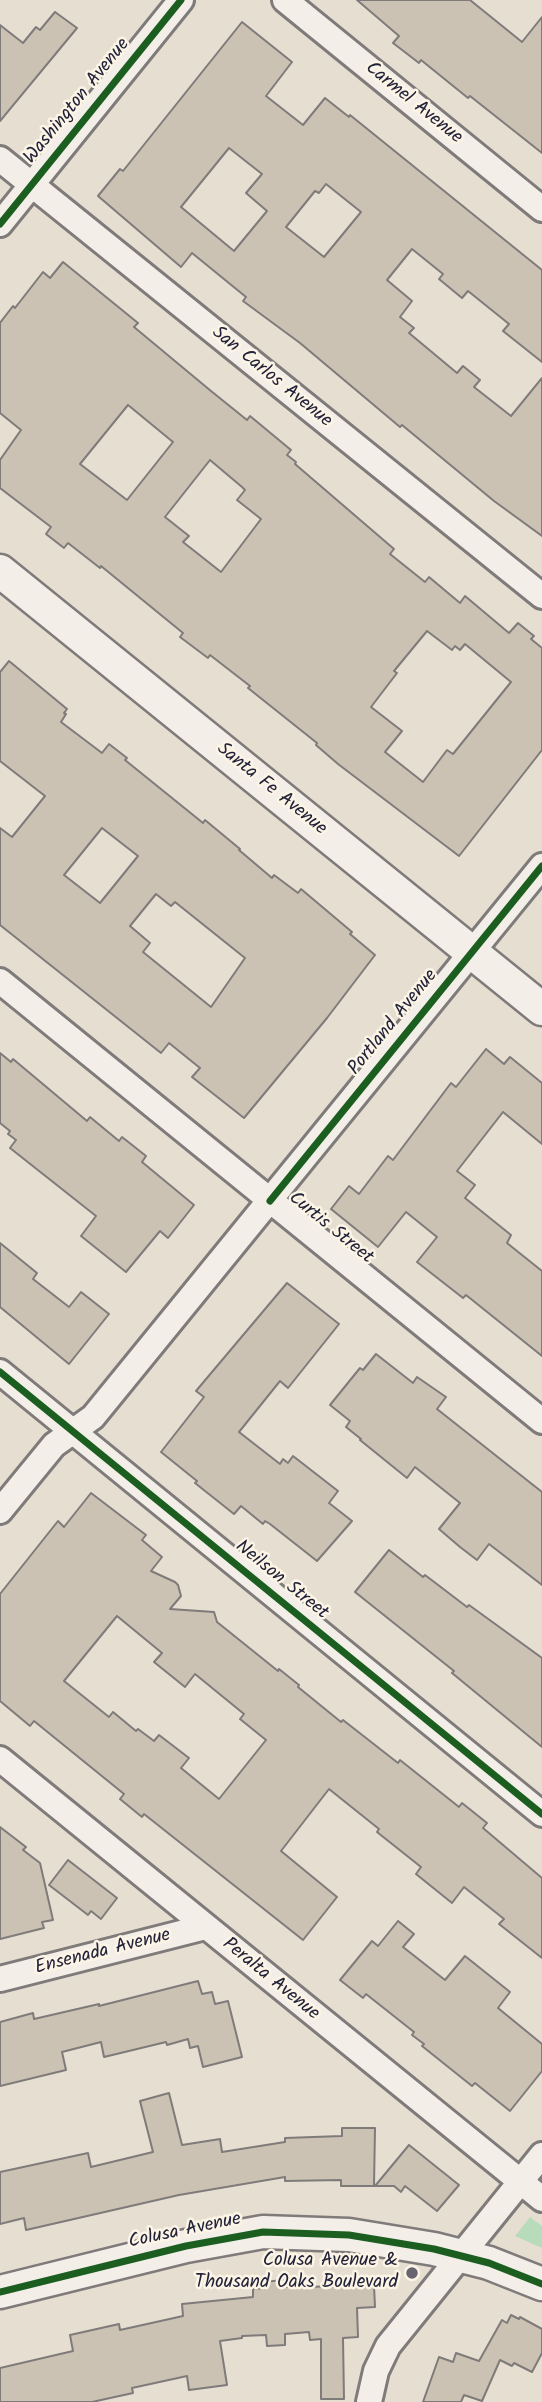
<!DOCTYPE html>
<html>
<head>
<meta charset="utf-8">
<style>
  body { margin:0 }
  canvas { display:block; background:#e6ded1 }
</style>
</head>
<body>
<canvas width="542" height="2402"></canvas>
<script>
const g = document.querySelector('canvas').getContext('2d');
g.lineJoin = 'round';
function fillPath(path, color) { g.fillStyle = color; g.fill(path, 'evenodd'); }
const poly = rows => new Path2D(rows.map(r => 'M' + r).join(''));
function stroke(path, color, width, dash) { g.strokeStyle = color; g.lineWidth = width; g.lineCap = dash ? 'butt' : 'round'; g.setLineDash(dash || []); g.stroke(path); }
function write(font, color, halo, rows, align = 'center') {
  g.font = font + ' Kalam,sans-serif'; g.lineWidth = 5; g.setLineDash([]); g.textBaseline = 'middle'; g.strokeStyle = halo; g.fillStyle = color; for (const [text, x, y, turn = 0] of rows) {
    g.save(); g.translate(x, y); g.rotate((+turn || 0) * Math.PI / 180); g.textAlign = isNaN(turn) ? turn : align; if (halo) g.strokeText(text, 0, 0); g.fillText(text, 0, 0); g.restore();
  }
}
fillPath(poly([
  [530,2217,542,2226,542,2248,515,2236]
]), '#b8dcbb');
const building = poly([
  [357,0,470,0,522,42,542,17,542,153,470,96,468,98,421,60,419,63,393,43,399,36,357,0],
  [55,12,77,28,0,121,0,25,23,43,36,27,40,30,55,12],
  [242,22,292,62,266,96,303,125,325,98,349,117,350,115,542,270,542,362,503,331,509,324,468,291,462,298,439,279,443,274,412,249,387,280,412,301,400,317,414,328,409,333,457,373,463,366,480,380,474,387,511,416,542,378,542,536,494,501,402,425,400,427,300,343,243,301,246,297,192,253,181,267,98,196,120,169,123,171,242,22],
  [229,148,262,174,246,193,267,211,234,251,181,207,229,148],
  [326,184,361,212,324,257,286,227,315,191,319,193,326,184],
  [63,262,138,323,134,327,211,391,247,420,250,416,291,450,287,455,296,462,295,464,394,549,390,554,425,582,429,577,460,603,465,596,509,633,518,623,534,636,531,639,542,648,542,750,459,856,338,764,316,745,317,743,248,688,250,686,210,655,208,658,180,637,183,633,101,566,100,568,68,543,64,548,46,534,51,527,0,488,0,460,21,430,0,413,0,323,13,306,15,308,43,272,50,278,63,262],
  [128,405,173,442,127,500,80,464,128,405],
  [210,460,242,487,245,490,237,500,261,519,221,572,183,542,189,536,165,517,210,460],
  [427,631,452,650,455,646,460,650,465,644,511,682,453,754,447,750,423,782,385,752,402,731,371,707,397,673,394,671,427,631],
  [9,661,67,709,64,713,66,714,61,722,102,753,109,744,127,758,125,760,203,823,205,820,240,849,239,850,272,878,274,875,298,893,301,889,352,932,350,934,375,955,327,1018,244,1118,192,1077,200,1068,169,1043,161,1053,0,925,0,828,12,837,45,796,0,761,0,672,9,661],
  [102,828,138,856,100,903,64,875,102,828],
  [156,894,171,906,175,902,245,958,211,1007,143,952,150,943,130,926,156,894],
  [486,1049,504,1064,510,1057,542,1083,542,1144,503,1112,457,1171,475,1185,465,1198,511,1235,507,1243,542,1271,542,1356,466,1295,463,1298,417,1262,437,1237,406,1212,378,1247,331,1209,349,1186,359,1194,388,1156,393,1160,451,1083,456,1087,486,1049],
  [0,1053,11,1062,13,1059,87,1121,90,1117,119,1141,122,1137,146,1156,142,1162,194,1205,168,1238,160,1231,126,1272,81,1236,96,1216,10,1148,16,1140,8,1134,10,1131,0,1123,0,1053],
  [0,1243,37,1273,33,1279,69,1307,81,1292,109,1314,69,1364,0,1307,0,1243],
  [287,1283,339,1324,288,1388,280,1381,239,1432,280,1464,283,1459,288,1463,293,1456,338,1491,329,1503,352,1521,317,1561,270,1524,265,1521,263,1524,241,1506,234,1514,195,1483,197,1481,161,1452,204,1397,196,1391,287,1283],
  [376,1354,413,1383,417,1377,446,1397,437,1409,542,1492,542,1585,489,1544,477,1560,460,1547,439,1529,460,1503,415,1467,407,1478,360,1440,361,1439,346,1427,350,1421,330,1405,360,1368,363,1370,376,1354],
  [91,1493,146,1535,142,1540,162,1557,151,1571,175,1582,178,1585,181,1596,170,1609,214,1612,217,1622,278,1671,279,1669,299,1685,298,1687,341,1722,343,1720,398,1763,400,1760,459,1807,462,1803,487,1823,483,1828,542,1878,542,1958,499,1924,504,1919,464,1887,452,1903,416,1874,421,1867,377,1832,379,1829,329,1789,281,1851,337,1897,303,1940,144,1814,142,1817,120,1799,124,1794,34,1721,30,1726,0,1701,0,1594,58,1521,64,1527,91,1493],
  [117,1616,162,1653,154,1662,185,1687,195,1674,244,1714,240,1719,266,1740,219,1799,181,1768,189,1758,159,1735,154,1741,138,1729,136,1731,113,1712,109,1717,64,1681,117,1616],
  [389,1550,423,1577,425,1575,467,1607,469,1605,542,1658,542,1747,452,1673,454,1671,355,1592,389,1550],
  [0,1827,26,1847,23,1850,40,1863,53,1920,42,1922,44,1928,0,1939,0,1827],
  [68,1860,117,1898,101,1919,91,1911,88,1915,49,1885,68,1860],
  [398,1921,414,1934,403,1947,445,1980,465,1956,510,1992,498,2008,542,2044,542,2071,510,2111,475,2083,472,2086,422,2046,424,2044,412,2035,414,2032,366,1994,363,1998,340,1980,372,1941,378,1946,398,1921],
  [198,1981,202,1994,212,1992,215,2004,228,2001,242,2057,203,2067,198,2046,190,2048,188,2039,167,2045,166,2042,104,2057,101,2042,62,2052,66,2070,0,2086,0,2022,33,2013,34,2019,99,2004,99,2006,198,1981],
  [169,2093,182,2145,220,2139,222,2152,285,2142,285,2138,342,2136,342,2128,375,2128,374,2186,341,2186,341,2180,285,2181,285,2177,179,2195,26,2230,24,2218,0,2224,0,2172,88,2153,91,2167,153,2152,140,2101,169,2093],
  [409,2145,459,2185,437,2211,405,2186,401,2192,394,2186,375,2186,409,2145],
  [284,2280,284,2287,374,2286,375,2307,357,2308,358,2337,343,2338,344,2399,321,2399,321,2339,310,2340,309,2332,285,2334,285,2345,267,2346,266,2335,242,2336,242,2338,220,2341,227,2385,189,2390,187,2376,132,2388,133,2393,92,2402,0,2402,0,2368,73,2351,70,2335,119,2324,120,2330,183,2316,182,2304,253,2297,253,2289,264,2288,263,2282,284,2280],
  [511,2315,519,2319,520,2317,542,2329,542,2353,532,2372,514,2363,512,2366,500,2360,482,2401,464,2395,461,2402,423,2402,439,2357,453,2362,456,2353,479,2361,502,2320,507,2323,511,2315]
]);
fillPath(building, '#ccc2b4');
stroke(building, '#7f7b7a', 2);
const minor = poly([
  [285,0,542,209],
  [0,159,542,596],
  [0,224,181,0],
  [0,981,542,1421],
  [0,1372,542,1814],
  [0,1511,54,1445,93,1417,542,866],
  [0,1759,542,2199],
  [0,1979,205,1927],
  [369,2402,376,2371,388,2346,542,2155]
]);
const tertiary = poly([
  [0,571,542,1009],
  [0,2292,186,2246,263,2232,349,2235,434,2249,489,2263,542,2284]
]);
stroke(minor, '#7f7b7a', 30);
stroke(tertiary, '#7f7b7a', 37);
stroke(minor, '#f3efe8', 24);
stroke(tertiary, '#f3efe8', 32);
stroke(poly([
  [0,224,181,0],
  [270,1201,542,866],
  [0,1372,542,1814],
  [0,2292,186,2246,263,2232,349,2235,434,2249,489,2263,542,2284]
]), '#1b5e20', 7);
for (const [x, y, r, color] of [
  [412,2273,7,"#676470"]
]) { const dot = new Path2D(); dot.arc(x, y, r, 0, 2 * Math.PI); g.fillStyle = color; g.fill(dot); stroke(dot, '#fcf5e5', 2.5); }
write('19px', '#22223b', '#fcf5e5', [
  ["Washington Avenue",78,102,-51],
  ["Carmel Avenue",413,104,39],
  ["San Carlos Avenue",271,378,39],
  ["Santa Fe Avenue",271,790,39],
  ["Portland Avenue",394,1023,-51],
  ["Curtis Street",330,1229,39],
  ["Neilson Street",281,1581,39],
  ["Ensenada Avenue",103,1953,-14],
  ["Peralta Avenue",270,1980,39],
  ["Colusa Avenue",185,2232,-12]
]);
write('19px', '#22223b', '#fcf5e5', [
  ["Colusa Avenue &",398,2262],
  ["Thousand Oaks Boulevard",398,2284]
], 'right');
</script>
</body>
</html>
